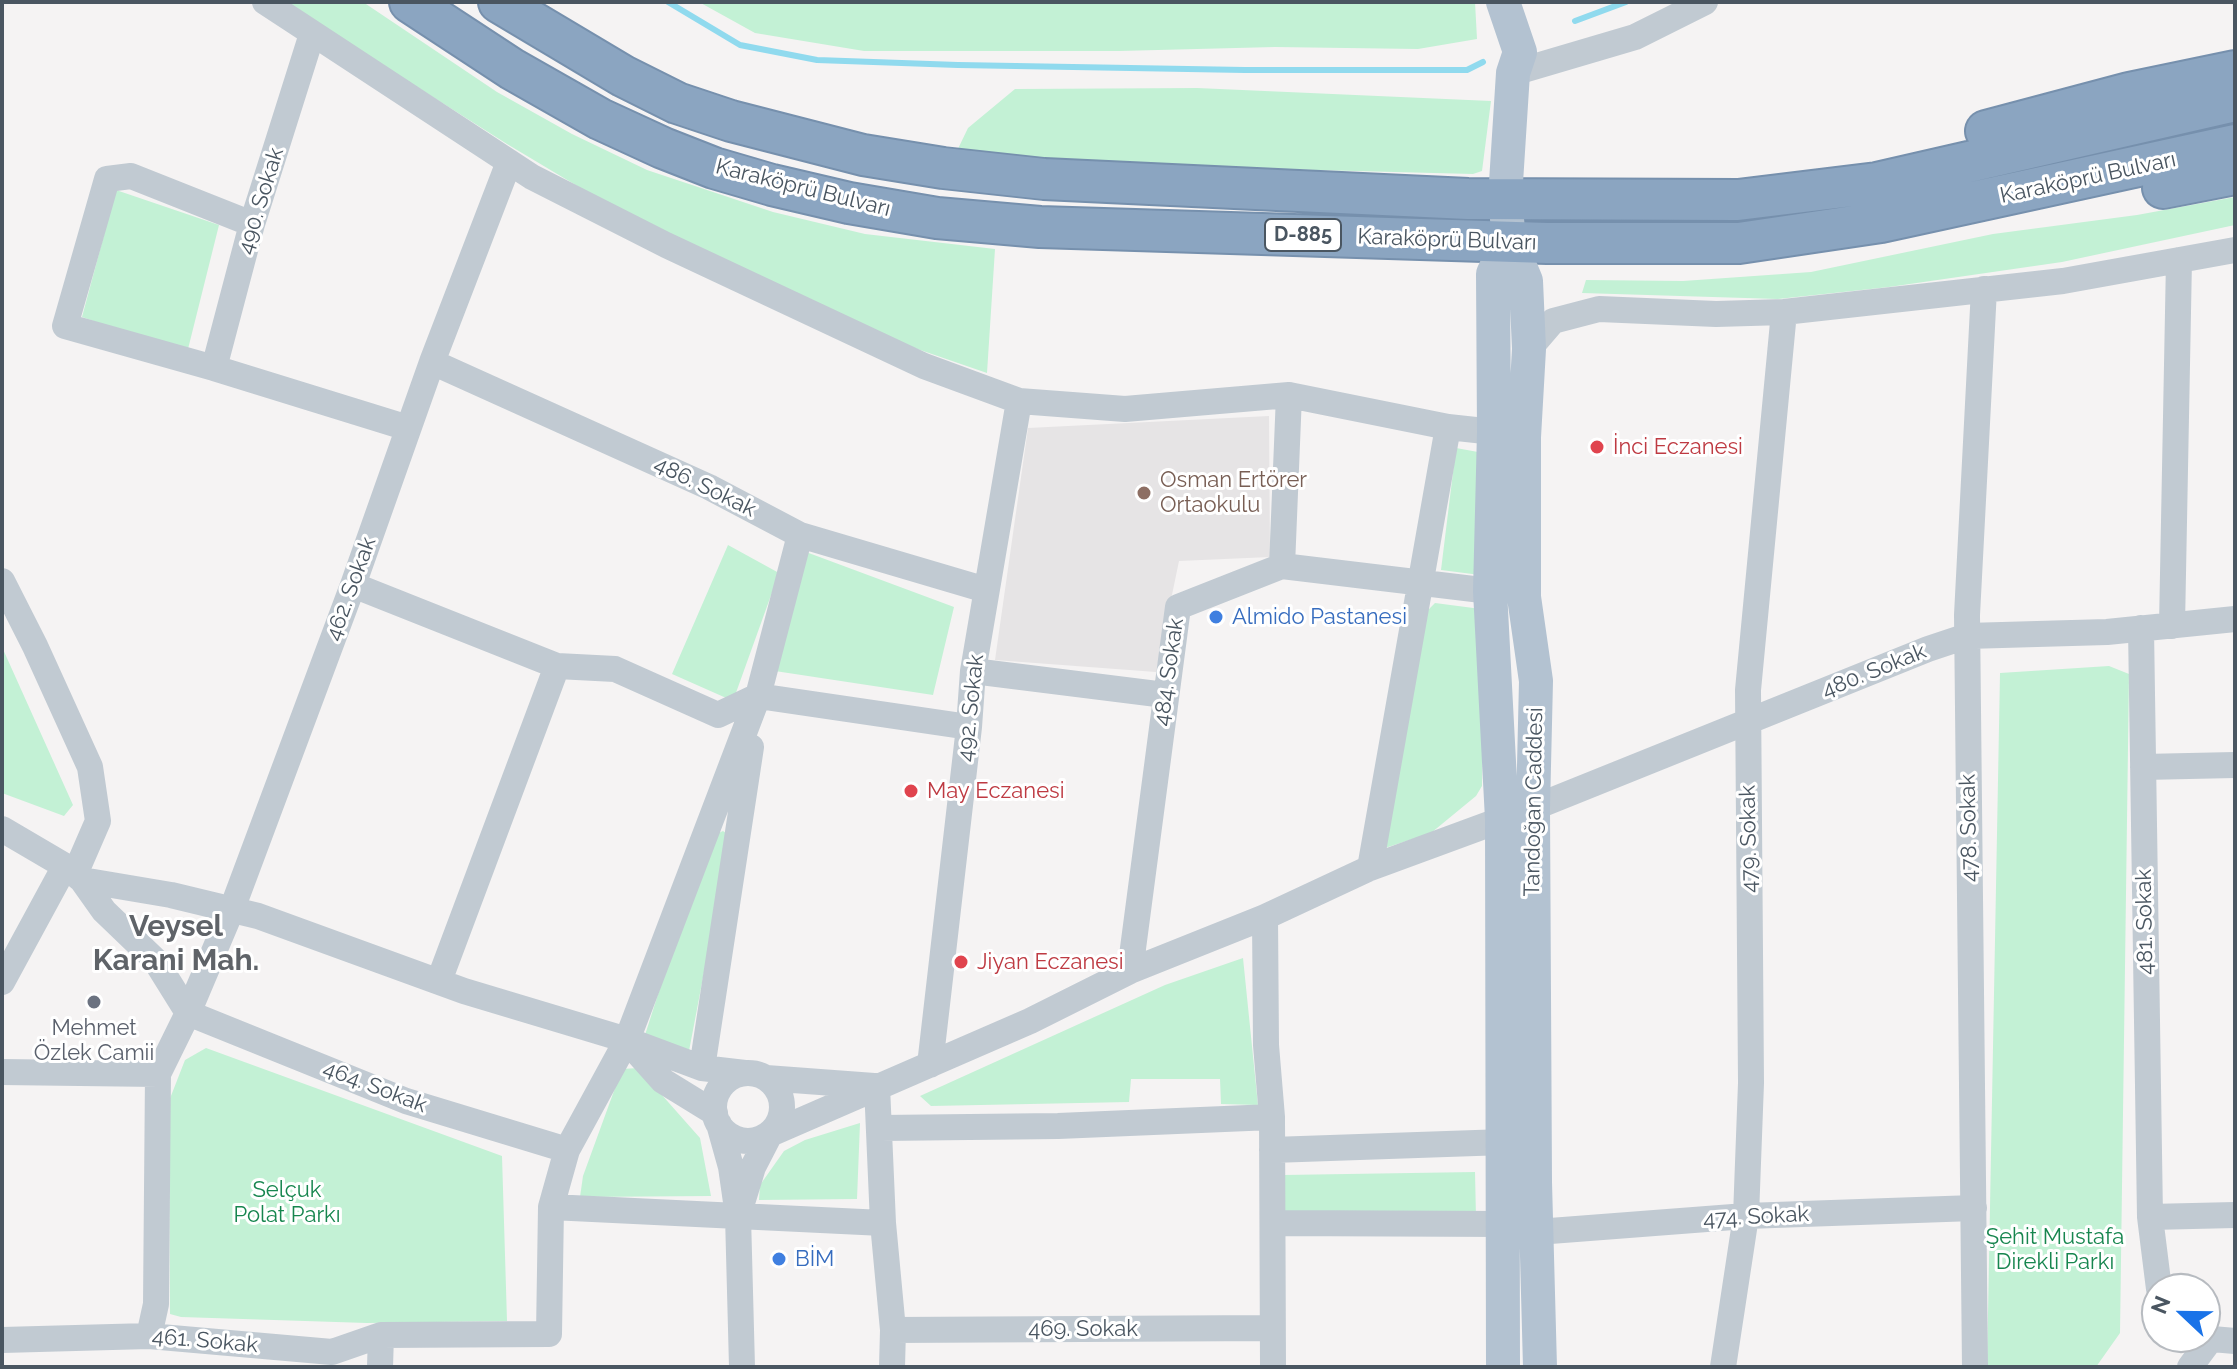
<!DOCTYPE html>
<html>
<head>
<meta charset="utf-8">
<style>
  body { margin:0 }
  #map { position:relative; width:2237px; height:1369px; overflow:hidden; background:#f5f3f3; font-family:Raleway,sans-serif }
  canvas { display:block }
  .frame { position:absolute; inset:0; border:4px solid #4a5661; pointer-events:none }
  .north { position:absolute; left:2141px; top:1273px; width:80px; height:80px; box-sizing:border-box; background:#fff; border:2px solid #b7bbc0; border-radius:50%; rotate:292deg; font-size:22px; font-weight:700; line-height:32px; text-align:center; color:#4a5661 }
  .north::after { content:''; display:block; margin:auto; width:28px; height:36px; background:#1a73e8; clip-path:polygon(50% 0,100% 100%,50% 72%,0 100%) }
</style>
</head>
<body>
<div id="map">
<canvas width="2237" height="1369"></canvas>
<div class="frame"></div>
<div class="north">N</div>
</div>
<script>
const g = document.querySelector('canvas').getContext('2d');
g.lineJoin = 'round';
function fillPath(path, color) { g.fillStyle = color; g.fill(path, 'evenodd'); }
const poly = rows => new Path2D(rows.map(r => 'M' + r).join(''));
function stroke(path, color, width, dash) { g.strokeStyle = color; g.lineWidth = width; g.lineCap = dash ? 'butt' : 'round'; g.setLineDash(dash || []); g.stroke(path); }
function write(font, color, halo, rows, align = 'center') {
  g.font = font + ' Raleway,sans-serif'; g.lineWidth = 6; g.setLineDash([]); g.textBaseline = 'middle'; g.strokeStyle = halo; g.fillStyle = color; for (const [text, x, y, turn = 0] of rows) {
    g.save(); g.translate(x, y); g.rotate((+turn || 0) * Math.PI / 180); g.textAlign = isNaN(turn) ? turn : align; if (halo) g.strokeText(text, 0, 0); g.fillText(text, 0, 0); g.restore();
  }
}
fillPath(poly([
  [1269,416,1270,557,1179,561,1156,672,995,660,1028,428]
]), '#e6e4e5');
fillPath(poly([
  [283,2,363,2,497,92,572,134,647,170,773,212,865,234,995,249,987,373,897,342,604,202,507,144],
  [699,2,1475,2,1477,39,1418,49,1275,47,1119,51,864,51,755,33],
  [1197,88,1491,101,1482,171,1473,174,1237,168,955,155,968,128,1015,89],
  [116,190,219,225,187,353,82,317],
  [2235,197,2235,225,2062,262,1889,287,1778,299,1582,293,1586,280,1683,281,1811,272,1993,234,2137,215],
  [1456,448,1489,454,1488,576,1441,570],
  [728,545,779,573,733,701,672,674],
  [806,552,954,607,933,695,775,671],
  [1435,603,1481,609,1484,613,1482,786,1476,796,1431,833,1382,849,1428,610],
  [2,647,73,805,64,816,2,793],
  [2109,666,2129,674,2120,1333,2096,1367,1987,1367,2000,673],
  [723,831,730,836,689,1051,645,1035,708,838],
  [1243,958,1258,1105,1221,1104,1220,1079,1131,1079,1129,1102,931,1106,920,1096,1165,985],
  [206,1048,502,1156,507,1321,367,1323,181,1317,170,1314,169,1101,185,1060],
  [638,1068,700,1138,711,1196,580,1197,583,1176,622,1069],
  [860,1123,857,1199,759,1200,760,1185,784,1151,805,1140],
  [1475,1172,1476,1218,1283,1221,1283,1175]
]), '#c3f1d5');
stroke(poly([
  [668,2,740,45,817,60,958,65,1245,70,1467,70,1483,62],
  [1575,21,1626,2]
]), '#90daee', 6);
const highway = poly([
  [410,2,512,69,600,119,663,148,714,168,772,185,849,203,937,218,1040,227,1547,243,1739,243,1881,222,2235,145],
  [499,2,623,76,677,103,731,121,863,155,943,168,1044,179,1468,199,1738,200,1877,183,2235,101],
  [1986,131,2129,93,2235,71],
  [2163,188,2235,174]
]);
stroke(highway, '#7690ad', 44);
stroke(poly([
  [265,2,532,177,666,245,924,366,1019,401,1125,409,1289,395,1448,427,1494,432],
  [1513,73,1635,37,1705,2],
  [252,224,131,176,107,179,65,326,214,368,408,428],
  [1529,349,1553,321,1599,309,1716,314,1784,312,2063,281,2235,250],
  [432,362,709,487,800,535,976,587,987,588],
  [214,368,252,224,312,34],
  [1282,566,1490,591],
  [2,581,35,646,90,767,98,821,75,874],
  [353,585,557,666,615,669,718,715,758,696,969,727],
  [2172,626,2179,260],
  [2141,628,2150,1217,2159,1289],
  [973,671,1165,695],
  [2143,767,2235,765],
  [2,829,65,866,82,880,171,895,258,916,464,991,627,1040,702,1068,745,1073],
  [1370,868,1448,427],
  [82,880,104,911,155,960,188,1013,406,1101,567,1150],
  [1265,917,1266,1045,1272,1117,1273,1367],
  [1130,971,1178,607,1282,566,1289,395],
  [439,981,557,666],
  [2,982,65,866],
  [629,1043,663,1081,715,1113],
  [930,1065,969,727,973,671,1019,401],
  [702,1068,751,747],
  [2,1072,158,1074],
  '714 1107a34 34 0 1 1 68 0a34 34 0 1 1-68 0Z',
  [766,1078,874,1086],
  [877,1086,883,1223],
  [719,1124,731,1167,738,1216,742,1367],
  [881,1128,1058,1126,1272,1117],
  [1272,1150,1505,1142],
  [551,1207,883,1223,893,1330,892,1367],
  [738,1216,753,1167,770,1134,1030,1021,1130,971,1265,917,1370,868,1533,808,1928,649,1967,636,2107,632,2235,619],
  [2150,1217,2235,1215],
  [1274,1223,1505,1224],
  [1537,1232,1746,1216,1974,1208],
  [893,1330,1272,1328],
  [149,1336,156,1304,158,1074,188,1013,232,909,353,585,432,362,509,162],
  [2189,1337,2235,1341],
  [2,1340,149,1336,332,1352,381,1335,549,1334,551,1207,567,1150,627,1040,758,696,800,535],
  [380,1367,381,1335],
  [1723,1367,1746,1216,1751,1083,1748,690,1784,312],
  [1975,1367,1967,615,1984,289],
  [2190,1367,2210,1340]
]), '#c1cad2', 26);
stroke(poly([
  [1503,2,1520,52,1513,73,1505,198,1509,240,1526,281,1529,349,1524,437,1524,597,1536,681,1533,808,1535,1182,1540,1367],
  [1503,1367,1502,819,1490,591,1494,432,1493,274,1509,240]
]), '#b3c2d1', 34);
stroke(highway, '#8ba5c1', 40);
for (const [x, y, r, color] of [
  [1597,447,8,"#e0444e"],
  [1144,493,8,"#8d6e63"],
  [1216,617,8,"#3f7fe0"],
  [911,791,8,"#e0444e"],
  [961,962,8,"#e0444e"],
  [94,1002,8,"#6b7280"],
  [779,1259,8,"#3f7fe0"]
]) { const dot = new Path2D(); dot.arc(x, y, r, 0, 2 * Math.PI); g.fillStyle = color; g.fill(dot); stroke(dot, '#fff', 3); }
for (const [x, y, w] of [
  [1303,235,76]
]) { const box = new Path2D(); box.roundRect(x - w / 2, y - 16, w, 32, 6); g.fillStyle = '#fff'; g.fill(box); stroke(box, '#4a5661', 2); }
write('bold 20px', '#4a5661', null, [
  ["D-885",1303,235]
]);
write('22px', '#4a5661', '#fff', [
  ["Karaköprü Bulvarı",2088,178,-12],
  ["Karaköprü Bulvarı",803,188,14],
  ["490. Sokak",261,201,-73],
  ["Karaköprü Bulvarı",1447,240,2],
  ["486. Sokak",705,487,26],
  ["462. Sokak",351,589,-70],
  ["480. Sokak",1874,671,-22],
  ["484. Sokak",1169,672,-82],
  ["492. Sokak",971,708,-84],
  ["Tandoğan Caddesi",1534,802,-89],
  ["478. Sokak",1969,828,-91],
  ["479. Sokak",1749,839,-91],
  ["481. Sokak",2145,922,-91],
  ["464. Sokak",375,1087,21],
  ["474. Sokak",1756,1217,-3],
  ["469. Sokak",1083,1329],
  ["461. Sokak",205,1341,5]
]);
write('22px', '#be3a42', '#fff', [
  ["İnci Eczanesi",1613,447],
  ["May Eczanesi",927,791],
  ["Jiyan Eczanesi",977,962]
], 'left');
write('22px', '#785e54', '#fff', [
  ["Osman Ertörer",1160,480],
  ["Ortaokulu",1160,505]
], 'left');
write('22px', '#366cbe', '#fff', [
  ["Almido Pastanesi",1232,617],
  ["BİM",795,1259]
], 'left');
write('22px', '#5b616d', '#fff', [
  ["Mehmet",94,1028],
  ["Özlek Camii",94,1053]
]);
write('22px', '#17864f', '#fff', [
  ["Selçuk",287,1190],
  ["Polat Parkı",287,1215],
  ["Şehit Mustafa",2055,1237],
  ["Direkli Parkı",2055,1262]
]);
write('bold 30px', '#5f6368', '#fff', [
  ["Veysel",176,927],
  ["Karani Mah.",176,961]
]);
</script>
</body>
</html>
